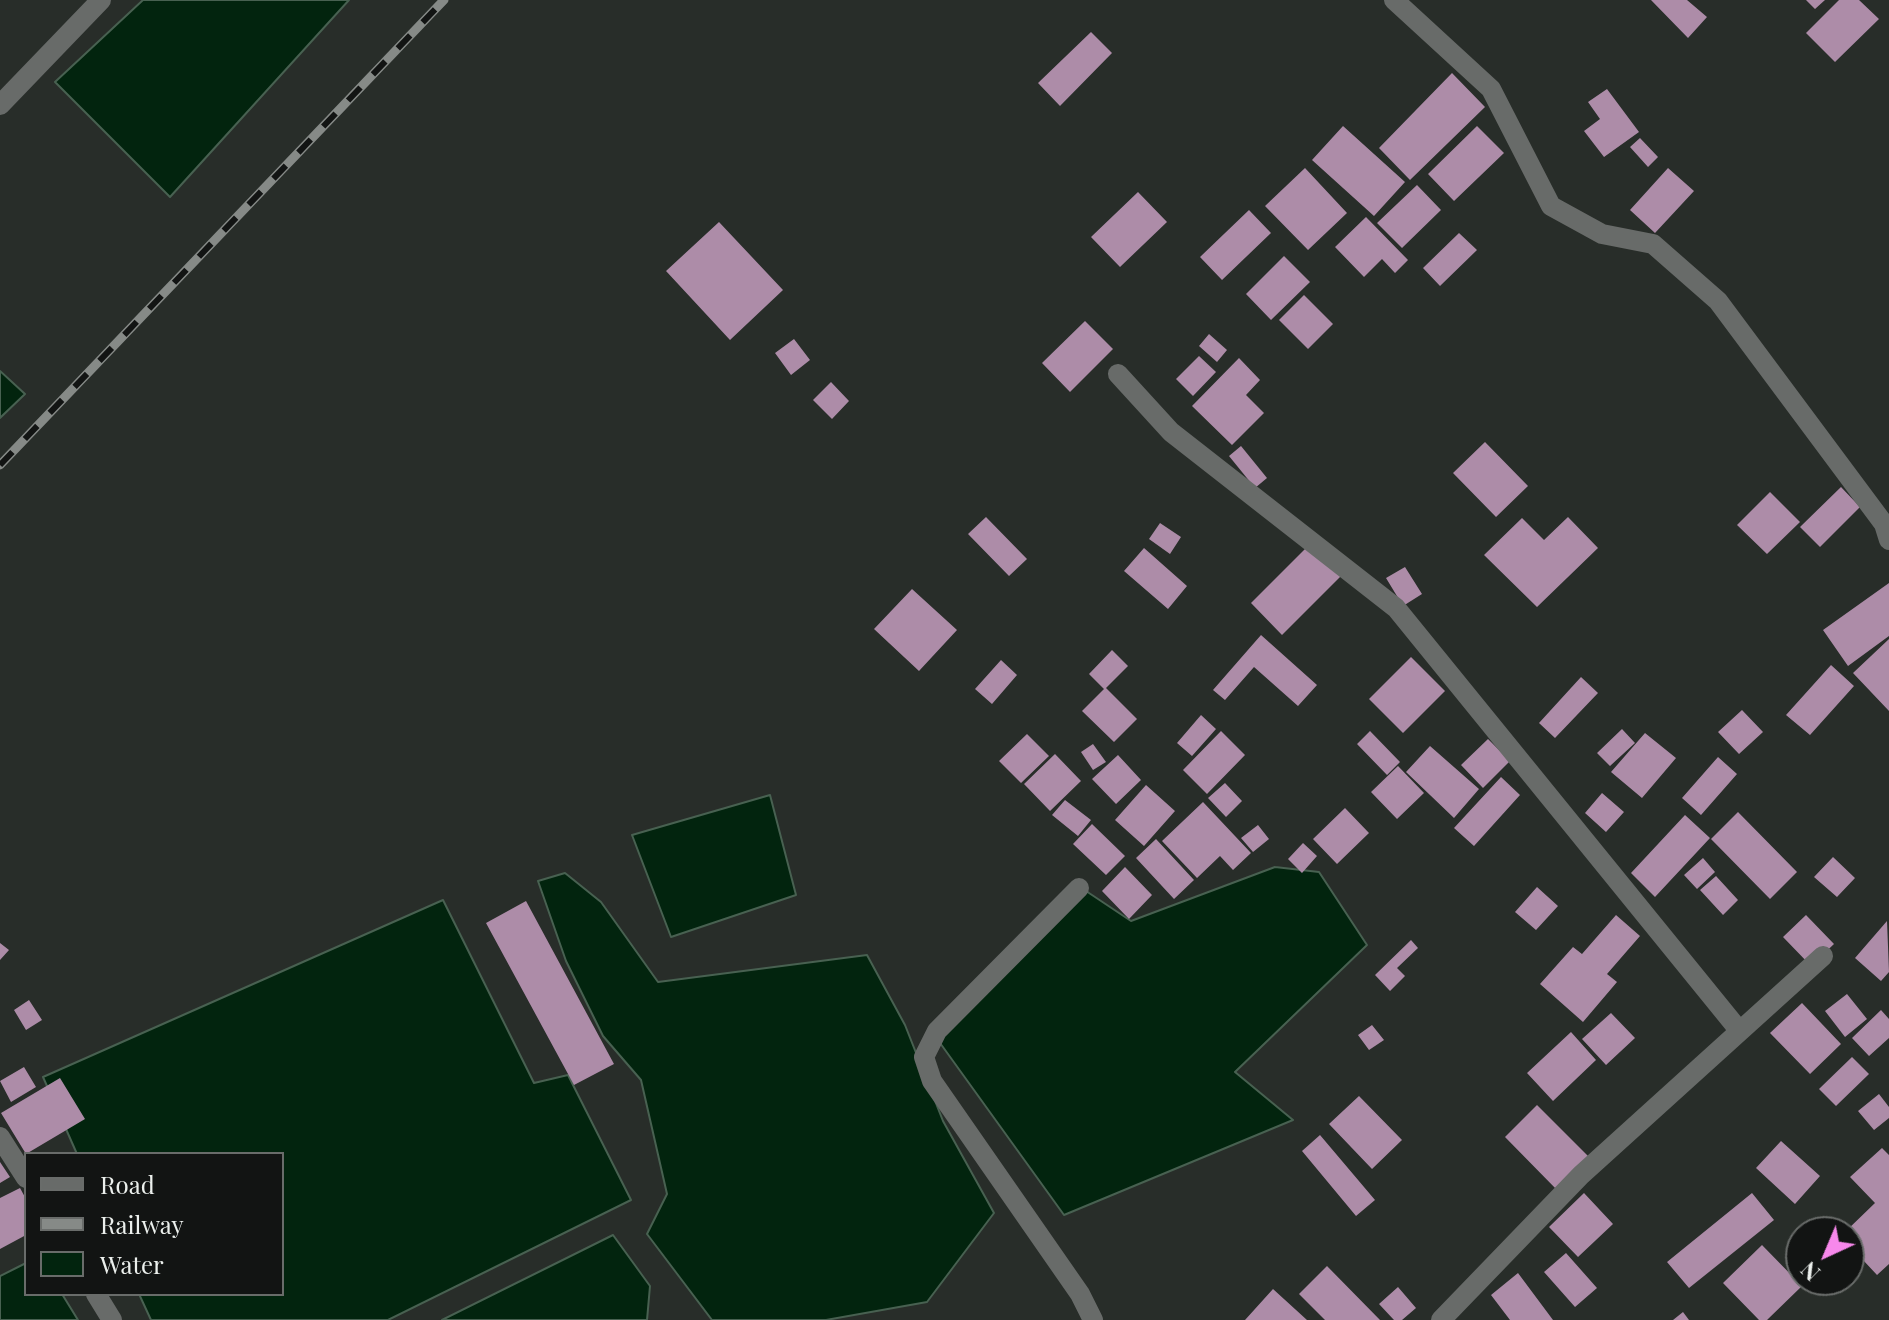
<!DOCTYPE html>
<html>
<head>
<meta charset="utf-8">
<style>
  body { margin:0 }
  #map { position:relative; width:1889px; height:1320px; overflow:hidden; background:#282d29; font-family:"Playfair Display",serif }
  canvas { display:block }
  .legend { position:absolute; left:24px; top:1152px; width:260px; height:144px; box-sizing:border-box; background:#121413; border:2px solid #696c6a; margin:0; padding:10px 14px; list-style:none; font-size:24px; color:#ecf0ed }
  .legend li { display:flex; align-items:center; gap:16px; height:40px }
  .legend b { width:40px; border:2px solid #696c6a }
  .north { position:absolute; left:1785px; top:1216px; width:80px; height:80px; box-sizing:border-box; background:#121413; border:2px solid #696c6a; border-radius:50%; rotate:224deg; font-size:22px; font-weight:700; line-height:32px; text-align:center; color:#ecf0ed }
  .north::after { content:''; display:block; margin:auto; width:28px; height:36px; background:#f788eb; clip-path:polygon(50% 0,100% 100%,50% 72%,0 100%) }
</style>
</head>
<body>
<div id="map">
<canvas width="1889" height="1320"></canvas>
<ul class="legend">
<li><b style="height:10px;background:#686b69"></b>Road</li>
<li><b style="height:10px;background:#868a87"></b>Railway</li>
<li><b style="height:22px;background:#02240e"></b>Water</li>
</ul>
<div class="north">N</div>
</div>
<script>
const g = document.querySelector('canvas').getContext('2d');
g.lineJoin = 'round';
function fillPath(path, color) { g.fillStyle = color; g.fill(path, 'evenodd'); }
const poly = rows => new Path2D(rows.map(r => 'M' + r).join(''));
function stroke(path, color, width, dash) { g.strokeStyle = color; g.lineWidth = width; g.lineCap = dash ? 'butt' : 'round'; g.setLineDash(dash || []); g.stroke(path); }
const water = poly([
  [143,0,349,0,170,197,55,82,143,0],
  [0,371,25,394,0,418,0,371],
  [770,795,796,895,671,937,632,835,770,795],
  [1275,867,1319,872,1367,945,1235,1072,1293,1120,1064,1215,935,1036,1086,891,1131,921,1275,867],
  [565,873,601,902,658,982,867,955,905,1025,943,1121,994,1213,927,1302,826,1320,712,1320,647,1234,667,1194,641,1080,603,1036,566,961,538,881,565,873],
  [443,900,534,1083,568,1075,631,1200,388,1320,151,1320,139,1294,282,1294,282,1154,77,1154,43,1077,443,900],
  [613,1235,650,1286,647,1320,442,1320,613,1235],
  [26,1263,26,1294,62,1294,78,1320,0,1320,0,1276,26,1263]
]);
fillPath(water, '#02240e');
stroke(water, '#486151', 2);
fillPath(poly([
  [1651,0,1687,0,1707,17,1688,38],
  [1806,0,1825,0,1815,9],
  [1839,0,1859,0,1879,19,1835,62,1806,33],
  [1091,32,1112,53,1060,106,1038,83],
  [1452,73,1485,107,1410,180,1379,148],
  [1607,89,1639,132,1604,157,1584,131,1600,119,1588,102],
  [1343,126,1405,182,1374,216,1312,160],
  [1477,126,1504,153,1454,201,1428,174],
  [1640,138,1658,157,1648,167,1630,147],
  [1305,168,1347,213,1308,250,1265,206],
  [1668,168,1694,191,1655,233,1630,210],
  [1417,185,1441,210,1402,248,1377,223],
  [1138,192,1167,222,1120,267,1091,237],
  [1249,210,1271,233,1222,280,1200,257],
  [1366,217,1408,260,1395,273,1382,259,1364,277,1335,247],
  [719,222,783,290,730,340,666,271],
  [1459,233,1477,250,1440,286,1423,268],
  [1284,256,1310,282,1271,320,1246,294],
  [1304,295,1333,324,1308,349,1279,320],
  [1085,321,1113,349,1070,392,1042,363],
  [1209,334,1227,350,1217,362,1199,346],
  [794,339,810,360,791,375,775,353],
  [1199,356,1216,372,1193,396,1176,379],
  [1239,358,1260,380,1246,395,1264,413,1232,445,1192,406],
  [831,382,849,401,832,419,813,400],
  [1485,442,1528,486,1496,517,1453,473],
  [1241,446,1267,478,1255,488,1229,456],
  [1841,487,1860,507,1820,547,1800,527],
  [1770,492,1800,522,1767,554,1737,525],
  [986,517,1027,559,1009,576,968,534],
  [1568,517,1598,548,1537,607,1484,555,1522,518,1544,540],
  [1160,523,1181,537,1170,554,1149,539],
  [1310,544,1341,576,1282,635,1251,603],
  [1144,548,1187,586,1168,609,1124,571],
  [1405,567,1422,594,1403,606,1386,578],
  [1889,583,1889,636,1848,666,1823,630],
  [912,589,957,630,919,671,874,629],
  [1261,635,1317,685,1298,706,1254,667,1225,700,1213,690],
  [1889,639,1889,711,1853,673],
  [1112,650,1128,666,1106,688,1137,719,1114,742,1082,711,1104,689,1089,674],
  [1411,657,1445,691,1403,733,1369,699],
  [1001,660,1017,675,992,704,975,689],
  [1831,665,1854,686,1810,735,1786,715],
  [1581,677,1598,693,1555,738,1539,723],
  [1742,710,1763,732,1739,754,1718,732],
  [1201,715,1216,729,1192,756,1177,743],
  [1622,729,1635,743,1610,766,1597,753],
  [1221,731,1245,755,1207,794,1183,770],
  [1370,731,1400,762,1387,775,1357,744],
  [1645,733,1676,758,1642,798,1611,772],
  [1027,734,1049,756,1021,783,999,761],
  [1488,739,1510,761,1483,788,1461,765],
  [1093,744,1106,762,1093,770,1081,752],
  [1430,746,1479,789,1454,818,1406,772],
  [1055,754,1081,781,1050,811,1024,784],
  [1118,755,1141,780,1116,804,1092,779],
  [1718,757,1737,774,1701,815,1682,798],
  [1398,766,1424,793,1397,819,1371,792],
  [1501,777,1520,795,1474,846,1454,828],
  [1225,783,1242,801,1226,817,1208,798],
  [1146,785,1175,811,1144,846,1115,820],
  [1602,793,1624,812,1606,832,1585,813],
  [1065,800,1091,820,1078,836,1052,815],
  [1203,802,1251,853,1233,870,1220,856,1197,878,1162,841],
  [1345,808,1369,833,1337,864,1313,839],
  [1738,812,1797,872,1770,899,1711,839],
  [1685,815,1710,838,1655,897,1631,873],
  [1092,824,1125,856,1106,875,1073,844],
  [1258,825,1269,839,1253,852,1241,838],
  [1156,839,1194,880,1174,899,1136,858],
  [1303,843,1317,856,1302,873,1288,859],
  [1833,857,1855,878,1837,897,1814,877],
  [1703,858,1715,872,1697,889,1684,875],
  [1125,867,1152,895,1129,919,1102,891],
  [1716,876,1738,900,1723,915,1700,890],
  [1537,887,1558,906,1536,930,1515,912],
  [526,901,614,1064,574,1085,486,923],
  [1616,915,1640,936,1607,974,1617,982,1583,1022,1540,984,1573,947,1582,954],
  [1806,915,1834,944,1811,966,1783,937],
  [1887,921,1889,972,1881,981,1855,958],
  [1411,940,1418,948,1397,968,1405,976,1390,991,1375,975],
  [0,943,9,950,0,960],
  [1847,994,1867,1019,1845,1037,1825,1011],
  [29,1000,42,1020,26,1030,14,1010],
  [1802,1003,1841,1044,1810,1074,1770,1033],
  [1881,1010,1889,1019,1889,1038,1869,1056,1852,1038],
  [1611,1013,1635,1038,1606,1065,1582,1039],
  [1372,1025,1384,1040,1369,1050,1358,1035],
  [1571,1032,1596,1060,1553,1101,1527,1073],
  [1852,1057,1869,1074,1836,1106,1819,1089],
  [24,1067,36,1087,11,1102,0,1081],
  [60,1078,85,1119,26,1154,1,1113],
  [1879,1094,1889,1107,1889,1118,1874,1130,1858,1111],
  [1359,1096,1402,1140,1372,1169,1329,1124],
  [1537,1105,1590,1158,1557,1190,1505,1137],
  [1320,1135,1375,1200,1356,1216,1302,1151],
  [1781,1141,1820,1176,1795,1204,1756,1168],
  [1882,1148,1889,1155,1889,1264,1877,1275,1849,1245,1849,1232,1845,1232,1875,1203,1850,1177],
  [0,1162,10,1177,0,1183],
  [20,1188,26,1199,26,1235,0,1249,0,1198],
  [1584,1193,1613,1224,1578,1257,1549,1227],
  [1752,1193,1774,1220,1689,1288,1667,1262],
  [1762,1245,1802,1286,1767,1320,1759,1320,1723,1283],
  [1566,1253,1597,1288,1575,1307,1544,1272],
  [1327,1266,1380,1320,1325,1320,1299,1294],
  [1518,1273,1553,1320,1510,1320,1491,1295],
  [1398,1287,1416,1308,1402,1320,1394,1320,1379,1304],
  [1273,1289,1307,1320,1245,1320],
  [1683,1312,1689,1320,1673,1320]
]), '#ad8ca8');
stroke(poly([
  [1394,0,1491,89,1551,206,1602,234,1653,244,1718,301,1884,524,1889,540],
  [0,105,101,0],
  [1118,374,1171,432,1396,608,1738,1029],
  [1079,888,937,1031,924,1057,932,1081,1080,1294,1093,1320],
  [0,1137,26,1178],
  [96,1294,112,1320],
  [1441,1320,1581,1175,1823,956]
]), '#686b69', 20);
const rail = poly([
  [0,465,444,0]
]);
stroke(rail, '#868a87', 9);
stroke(rail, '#121413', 6, [18]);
</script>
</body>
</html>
